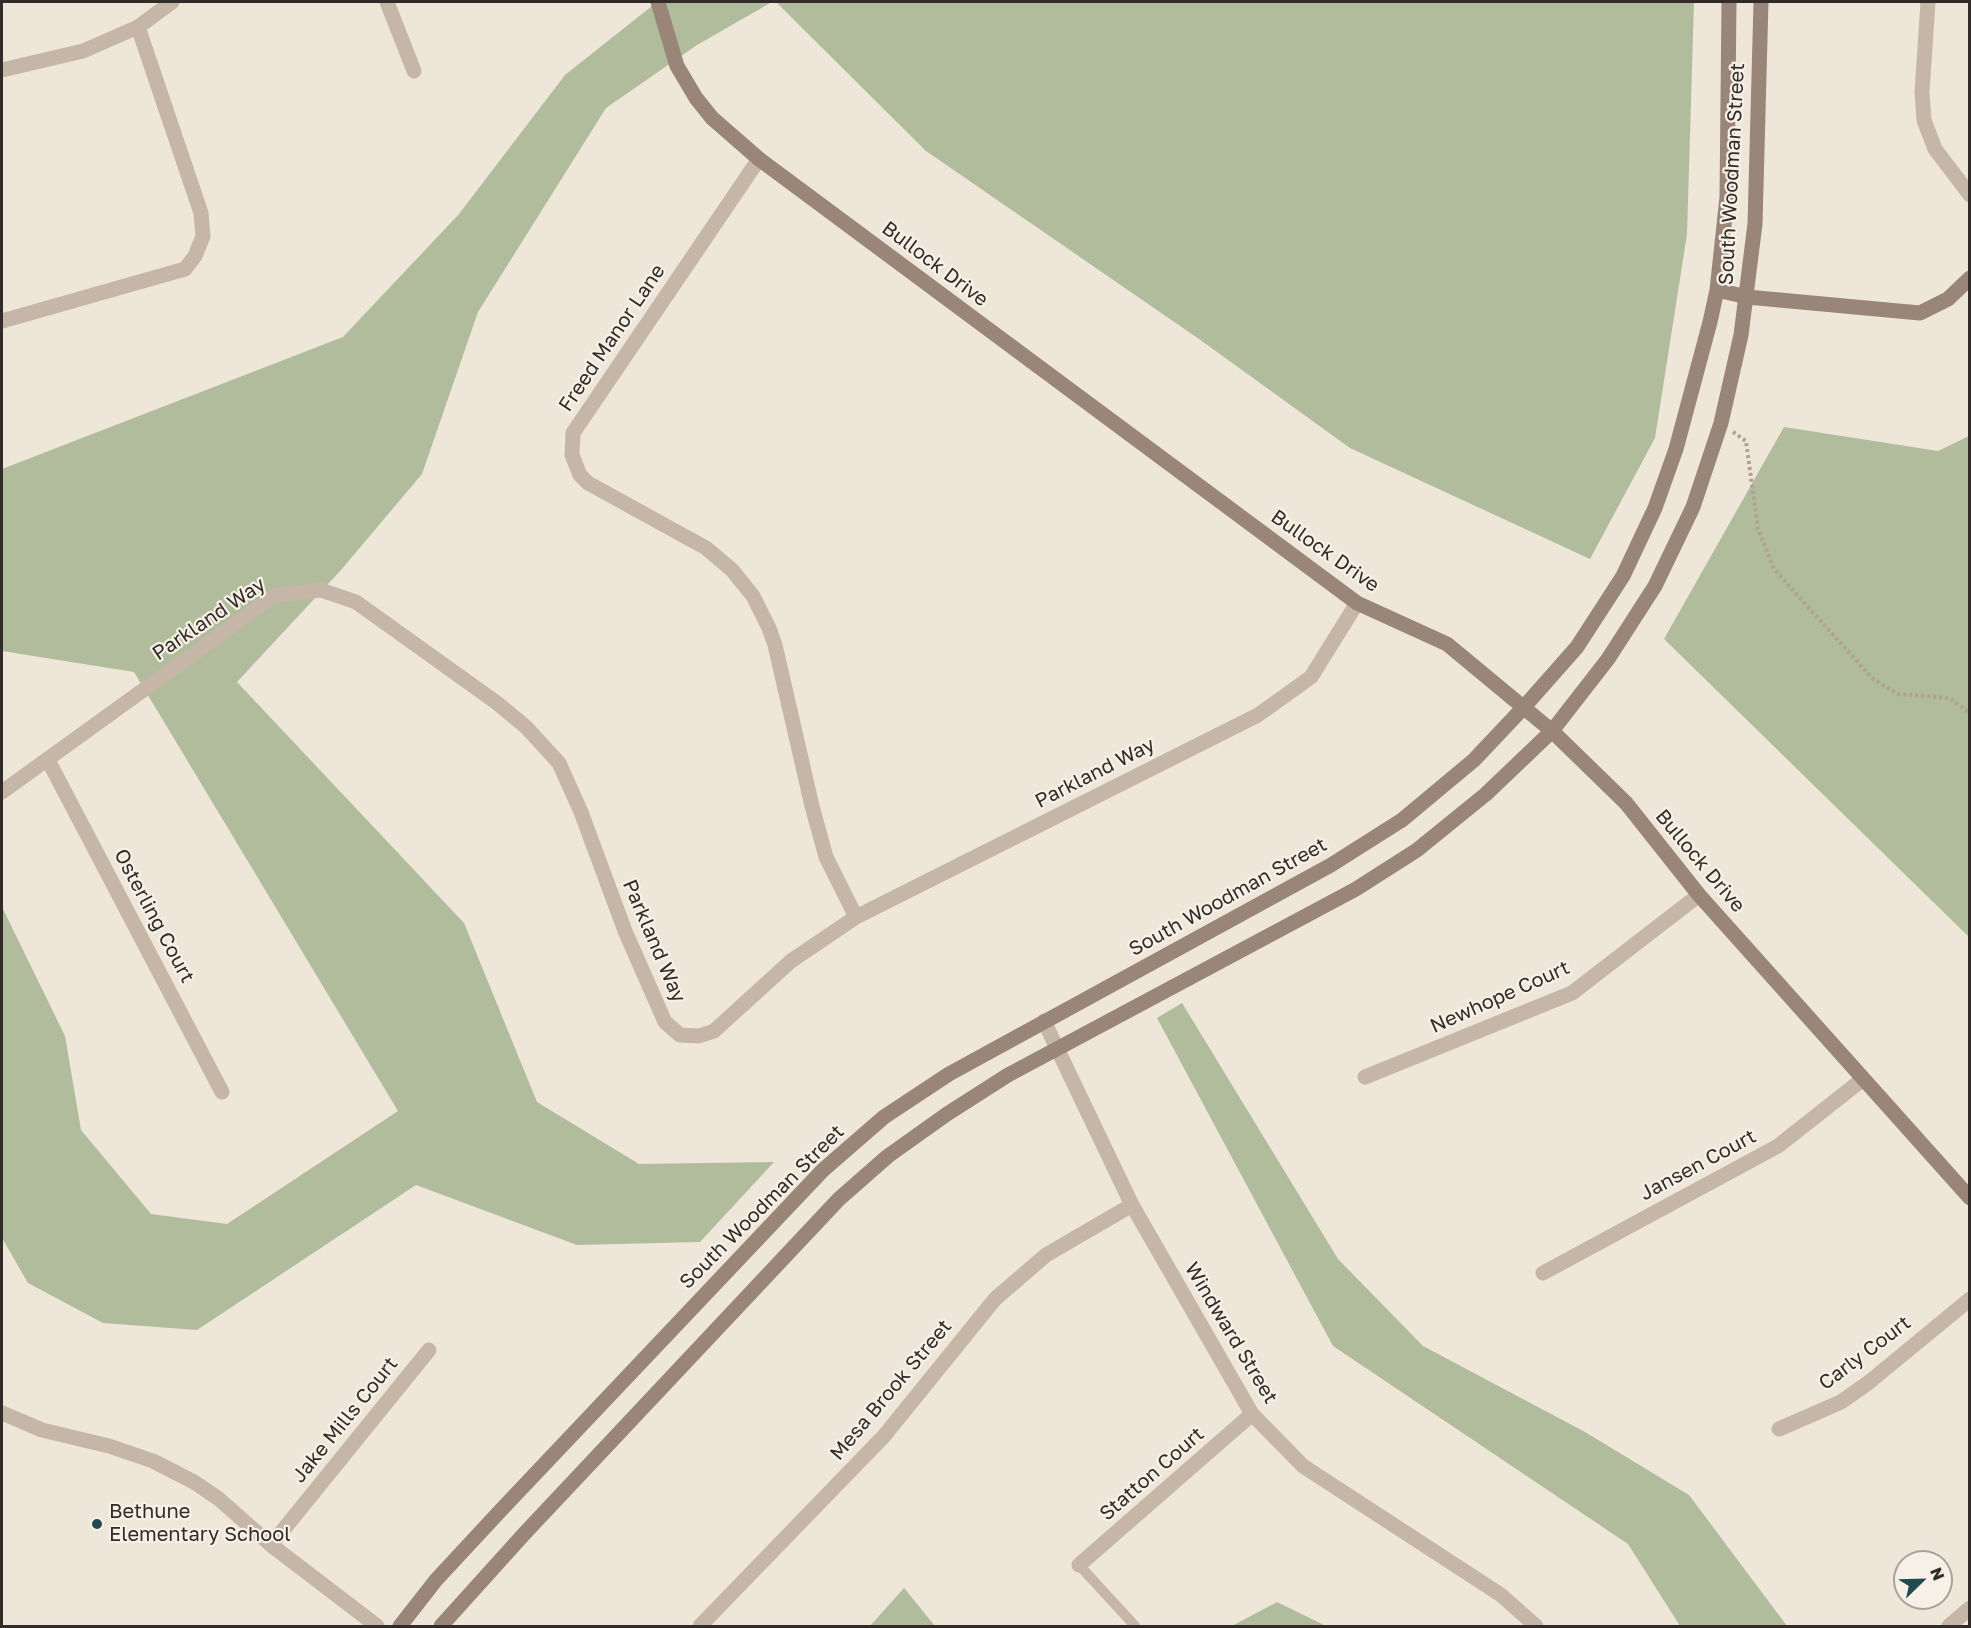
<!DOCTYPE html>
<html>
<head>
<meta charset="utf-8">
<style>
  body { margin:0 }
  #map { position:relative; width:1971px; height:1628px; overflow:hidden; background:#efe6da; font-family:"Golos Text",sans-serif }
  canvas { display:block }
  .frame { position:absolute; inset:0; border:3px solid #332b27; pointer-events:none }
  .north { position:absolute; left:1893px; top:1550px; width:60px; height:60px; box-sizing:border-box; background:#f7f0e6; border:2px solid #a9a19a; border-radius:50%; rotate:67deg; font-size:16px; font-weight:700; line-height:24px; text-align:center; color:#332b27 }
  .north::after { content:''; display:block; margin:auto; width:21px; height:27px; background:#214b50; clip-path:polygon(50% 0,100% 100%,50% 72%,0 100%) }
</style>
</head>
<body>
<div id="map">
<canvas width="1971" height="1628"></canvas>
<div class="frame"></div>
<div class="north">N</div>
</div>
<script>
const g = document.querySelector('canvas').getContext('2d');
g.lineJoin = 'round';
function fillPath(path, color) { g.fillStyle = color; g.fill(path, 'evenodd'); }
const poly = rows => new Path2D(rows.map(r => 'M' + r).join(''));
function stroke(path, color, width, dash) { g.strokeStyle = color; g.lineWidth = width; g.lineCap = dash ? 'butt' : 'round'; g.setLineDash(dash || []); g.stroke(path); }
function write(font, color, halo, rows, align = 'center') {
  g.font = font + ' "Golos Text",sans-serif'; g.lineWidth = 4.5; g.setLineDash([]); g.textBaseline = 'middle'; g.strokeStyle = halo; g.fillStyle = color; for (const [text, x, y, turn = 0] of rows) {
    g.save(); g.translate(x, y); g.rotate((+turn || 0) * Math.PI / 180); g.textAlign = isNaN(turn) ? turn : align; if (halo) g.strokeText(text, 0, 0); g.fillText(text, 0, 0); g.restore();
  }
}
fillPath(poly([
  [657,2,772,2,697,45,606,108,478,312,422,474,341,570,237,682,464,923,537,1102,639,1164,774,1162,700,1242,577,1245,416,1185,197,1330,103,1323,28,1283,2,1238,2,907,65,1036,81,1130,151,1214,227,1224,398,1111,134,672,2,651,2,469,343,337,459,214,565,75],
  [776,2,1694,2,1687,234,1655,438,1590,559,1350,448,1199,339,926,151],
  [1784,427,1938,451,1969,436,1969,937,1664,639],
  [1182,1003,1338,1259,1423,1346,1585,1432,1689,1495,1787,1626,1680,1626,1628,1544,1333,1346,1157,1018],
  [904,1588,935,1626,870,1626],
  [1277,1602,1326,1626,1232,1626]
]), '#b0bc9c');
stroke(poly([
  [1733,432,1746,441,1758,529,1774,569,1873,679,1898,694,1949,698,1970,713]
]), '#b1a192', 4, [3, 3]);
stroke(poly([
  [1079,1565,1135,1626]
]), '#c6b6a8', 10);
stroke(poly([
  [387,2,414,71],
  [1928,2,1922,92,1924,120,1935,149,1970,195],
  [2,70,83,51,138,27,172,2],
  [759,159,573,433,572,455,580,475,588,483,706,548,732,570,753,596,769,628,775,645,812,806,826,857,856,917],
  [2,321,185,269,195,256,203,236,201,213,138,27],
  [48,760,222,1092],
  [2,792,275,595,321,590,356,602,497,703,526,727,559,763,581,812,625,931,665,1022,680,1035,699,1036,714,1031,791,961,856,917,1258,715,1311,677,1357,603],
  [1044,1021,1132,1205,1252,1414,1303,1466,1501,1595,1536,1626],
  [1365,1077,1572,993,1699,895],
  [1543,1273,1778,1146,1863,1079],
  [2,1413,42,1430,109,1446,153,1461,194,1482,219,1499,271,1545,377,1626],
  [1779,1429,1841,1402,1868,1383,1970,1299],
  [271,1545,429,1350],
  [1079,1565,1252,1414],
  [700,1626,884,1436,995,1299,1046,1255,1132,1205],
  [1949,1626,1970,1608]
]), '#c6b6a8', 15);
stroke(poly([
  [658,2,677,66,696,98,712,118,759,159,1357,603,1447,644,1552,731,1626,803,1699,895,1970,1198],
  [1717,290,1747,297,1920,313,1948,299,1970,278],
  [400,1626,436,1580,501,1510,823,1170,884,1117,949,1074,1331,865,1402,820,1474,760,1524,707,1577,647,1623,576,1655,508,1676,449,1710,322,1717,290,1727,197,1729,2],
  [441,1626,524,1534,839,1199,888,1156,947,1114,1008,1075,1356,889,1417,850,1486,794,1552,731,1608,659,1655,586,1693,507,1721,423,1741,335,1755,224,1761,2]
]), '#998679', 15);
for (const [x, y, r, color] of [
  [97,1524,6,"#214b50"]
]) { const dot = new Path2D(); dot.arc(x, y, r, 0, 2 * Math.PI); g.fillStyle = color; g.fill(dot); stroke(dot, '#f7f0e6', 2); }
write('20px', '#332b27', '#f7f0e6', [
  ["South Woodman Street",1732,174,-87],
  ["Bullock Drive",935,264,37],
  ["Freed Manor Lane",612,338,-56],
  ["Bullock Drive",1325,551,35],
  ["Parkland Way",209,619,-34],
  ["Parkland Way",1095,773,-27],
  ["Bullock Drive",1700,861,50],
  ["South Woodman Street",1228,897,-29],
  ["Osterling Court",154,916,62],
  ["Parkland Way",654,941,67],
  ["Newhope Court",1500,997,-24],
  ["Jansen Court",1698,1165,-28],
  ["South Woodman Street",762,1207,-45],
  ["Windward Street",1231,1333,59],
  ["Carly Court",1865,1353,-37],
  ["Mesa Brook Street",891,1390,-50],
  ["Jake Mills Court",345,1420,-51],
  ["Statton Court",1152,1474,-41]
]);
write('20px', '#332b27', '#f7f0e6', [
  ["Bethune",109,1512],
  ["Elementary School",109,1535]
], 'left');
</script>
</body>
</html>
